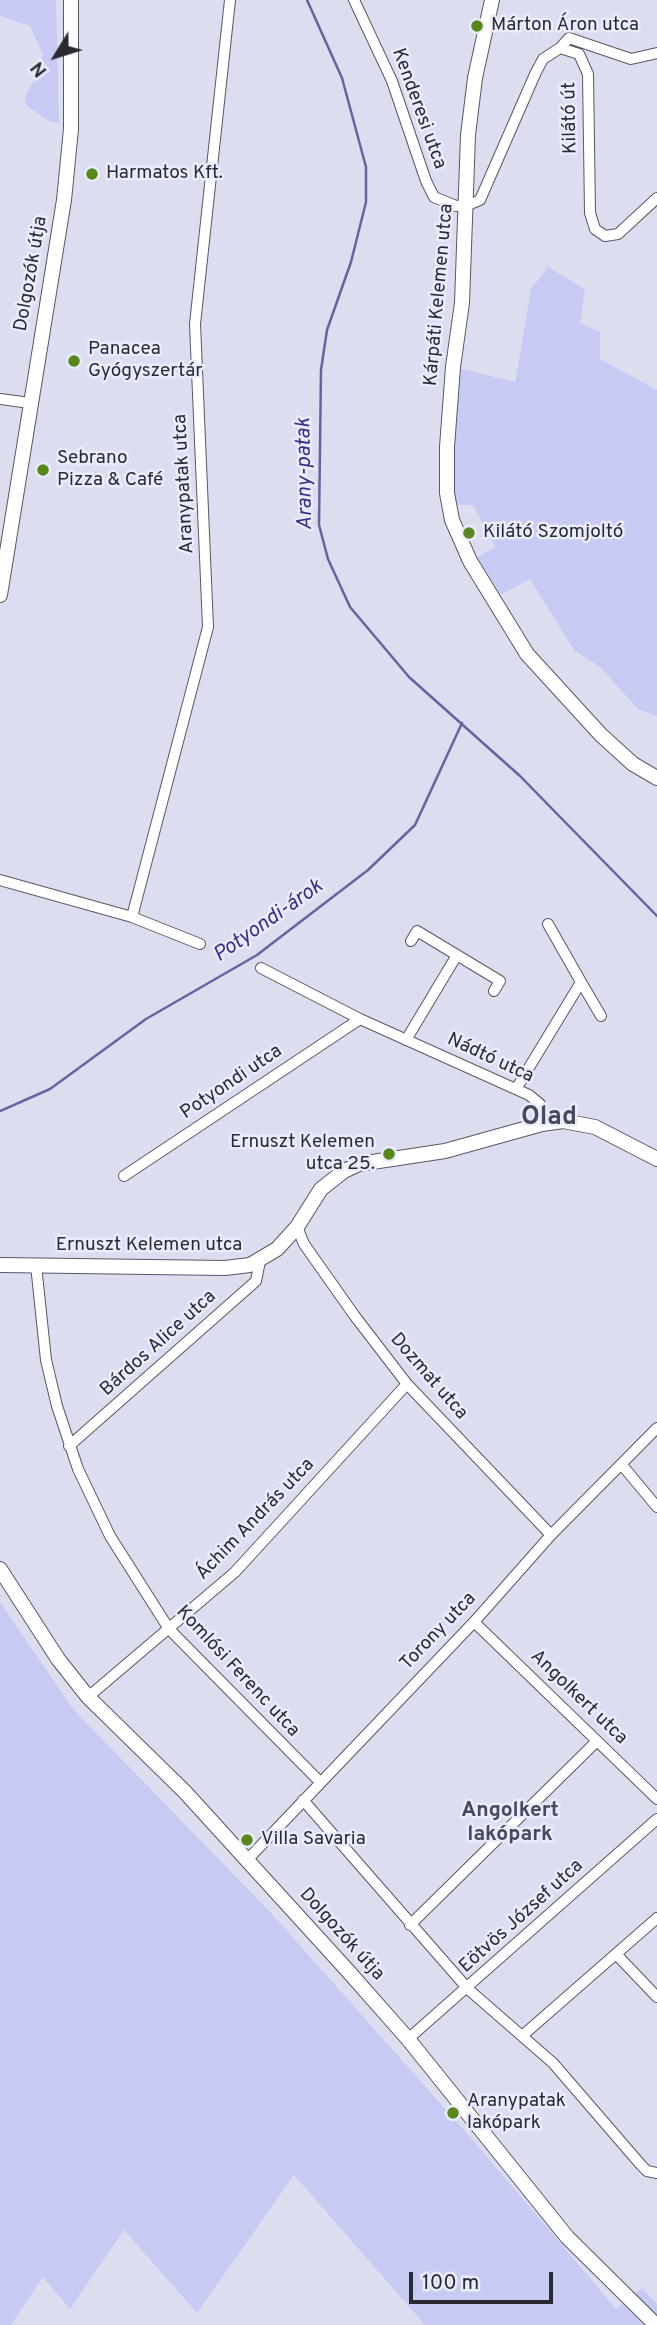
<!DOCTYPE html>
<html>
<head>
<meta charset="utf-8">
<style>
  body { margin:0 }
  #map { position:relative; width:657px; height:2325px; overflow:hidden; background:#dcdef0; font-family:Overpass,sans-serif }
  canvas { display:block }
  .north { position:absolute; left:21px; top:21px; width:70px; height:70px; -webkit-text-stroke:5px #e9ebfe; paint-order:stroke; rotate:232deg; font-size:19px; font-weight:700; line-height:28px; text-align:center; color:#2a2b32 }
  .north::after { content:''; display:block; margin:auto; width:24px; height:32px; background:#2a2b32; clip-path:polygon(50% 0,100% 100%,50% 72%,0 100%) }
  .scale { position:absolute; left:409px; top:2272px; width:144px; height:32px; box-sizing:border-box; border:4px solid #2a2b32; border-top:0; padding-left:9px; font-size:21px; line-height:24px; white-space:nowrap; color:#2a2b32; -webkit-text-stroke:5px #e9ebfe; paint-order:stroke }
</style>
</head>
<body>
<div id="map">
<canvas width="657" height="2325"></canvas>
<div class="north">N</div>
<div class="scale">100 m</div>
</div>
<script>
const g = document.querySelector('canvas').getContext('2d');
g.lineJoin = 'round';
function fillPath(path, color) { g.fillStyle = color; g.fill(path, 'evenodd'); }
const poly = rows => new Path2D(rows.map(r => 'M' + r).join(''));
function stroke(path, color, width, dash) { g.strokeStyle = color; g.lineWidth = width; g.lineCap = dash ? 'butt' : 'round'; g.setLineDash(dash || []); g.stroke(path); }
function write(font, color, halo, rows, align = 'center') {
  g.font = font + ' Overpass,sans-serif'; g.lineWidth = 5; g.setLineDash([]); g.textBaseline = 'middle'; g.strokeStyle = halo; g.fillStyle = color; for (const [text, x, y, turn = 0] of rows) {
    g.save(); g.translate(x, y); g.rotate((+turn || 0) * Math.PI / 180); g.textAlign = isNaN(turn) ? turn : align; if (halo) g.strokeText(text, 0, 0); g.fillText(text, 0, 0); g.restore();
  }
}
fillPath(poly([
  [0,0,56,0,59,123,49,121,26,105,25,96,35,79,43,54,30,26,0,16],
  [548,267,585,289,580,323,600,332,600,359,657,390,657,716,638,709,600,667,574,650,530,579,501,595,477,557,495,547,473,505,454,505,451,449,458,368,515,382,531,289],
  [0,1602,73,1709,271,1913,471,2138,616,2309,642,2288,657,2304,657,2325,425,2325,294,2175,197,2313,124,2230,70,2309,43,2277,11,2325,0,2325]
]), '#c7cbf4');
stroke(poly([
  [307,0,342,78,366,167,366,202,351,262,327,330,321,370,319,525,328,559,350,607,409,677,520,776,657,916],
  [0,1111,50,1089,146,1019,257,955,368,870,415,825,462,723]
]), '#63669e', 2.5);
const street = poly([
  [354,0,392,81,426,181,434,197,456,206,468,205,480,200,536,72,543,59,560,48,579,54,588,74,590,213,595,229,605,236,618,234,657,198],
  [560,48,569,38,631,59,657,53],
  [0,399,30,403],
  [0,880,132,917,200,944],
  [132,917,208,627,195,324,230,0],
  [411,941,417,931,500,981,494,991],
  [261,968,360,1019,529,1095,540,1104,542,1124],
  [581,982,601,1016],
  [406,1040,457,955],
  [516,1089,581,982,548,924],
  [124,1176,360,1019],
  [297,1227,304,1244,354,1315,407,1384,551,1535],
  [36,1265,46,1360,57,1406,78,1469,110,1536,169,1629,319,1781],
  [69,1446,256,1281,260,1261],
  [622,1465,657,1507],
  [474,1622,657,1799],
  [88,1697,235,1572,407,1384],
  [303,1800,468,1989,553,2063,641,2165,647,2171,657,2173],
  [247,1860,474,1622,551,1535,657,1428],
  [410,1925,597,1741],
  [616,1954,657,1997],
  [522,2036,657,1918],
  [408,2039,657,1819]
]);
const secondary = poly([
  [492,0,475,78,468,135,462,303,453,367,447,447,447,493,452,520,470,561,527,654,601,735,633,764,657,778],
  [0,595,64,200,71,129,71,0],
  [0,1265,225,1268,250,1265,277,1249,297,1227,321,1189,344,1171,359,1164,445,1151,542,1124,563,1121,595,1127,657,1159],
  [0,1569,58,1659,88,1697,185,1792,348,1971,408,2039,567,2237,656,2325]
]);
stroke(street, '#565867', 12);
stroke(secondary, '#565867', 16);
stroke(street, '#fff', 10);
stroke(secondary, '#fff', 14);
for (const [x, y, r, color] of [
  [477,26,7,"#59881a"],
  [92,174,7,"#59881a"],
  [74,361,7,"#59881a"],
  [43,470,7,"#59881a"],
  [469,533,7,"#59881a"],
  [389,1154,7,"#59881a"],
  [247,1840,7,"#59881a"],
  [453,2113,7,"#59881a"]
]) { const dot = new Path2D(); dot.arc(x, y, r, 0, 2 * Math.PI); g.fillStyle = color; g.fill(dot); stroke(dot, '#e9ebfe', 2.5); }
write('19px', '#2a2b32', '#e9ebfe', [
  ["Márton Áron utca",491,26],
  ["Harmatos Kft.",106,174],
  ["Panacea",88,350],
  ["Gyógyszertár",88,372],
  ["Sebrano",57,459],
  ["Pizza & Café",57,481],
  ["Kilátó Szomjoltó",483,533],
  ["Ernuszt Kelemen",375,1143,"right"],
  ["utca 25.",375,1165,"right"],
  ["Villa Savaria",261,1840],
  ["Aranypatak",467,2102],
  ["lakópark",467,2124]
], 'left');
write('19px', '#2a2b32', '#e9ebfe', [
  ["Kenderesi utca",418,109,70],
  ["Kilátó út",571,118,-91],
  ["Dolgozók útja",32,274,-80],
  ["Kárpáti Kelemen utca",440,295,-85],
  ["Aranypatak utca",185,484,-93],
  ["Nádtó utca",490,1059,25],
  ["Potyondi utca",232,1083,-34],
  ["Ernuszt Kelemen utca",149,1246],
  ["Bárdos Alice utca",159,1344,-42],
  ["Dozmat utca",428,1377,49],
  ["Áchim András utca",256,1520,-46],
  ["Torony utca",439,1632,-46],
  ["Komlósi Ferenc utca",237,1672,47],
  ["Angolkert utca",578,1698,44],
  ["Eötvös József utca",522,1917,-42],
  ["Dolgozók útja",341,1935,48]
]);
write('italic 21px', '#362f88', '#e9ebfe', [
  ["Arany-patak",306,474,-91],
  ["Potyondi-árok",269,922,-35]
]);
write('bold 21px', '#484a59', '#e9ebfe', [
  ["Angolkert",510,1812],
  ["lakópark",510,1836]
]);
write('bold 26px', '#484a59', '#e9ebfe', [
  ["Olad",549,1119]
]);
</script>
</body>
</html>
